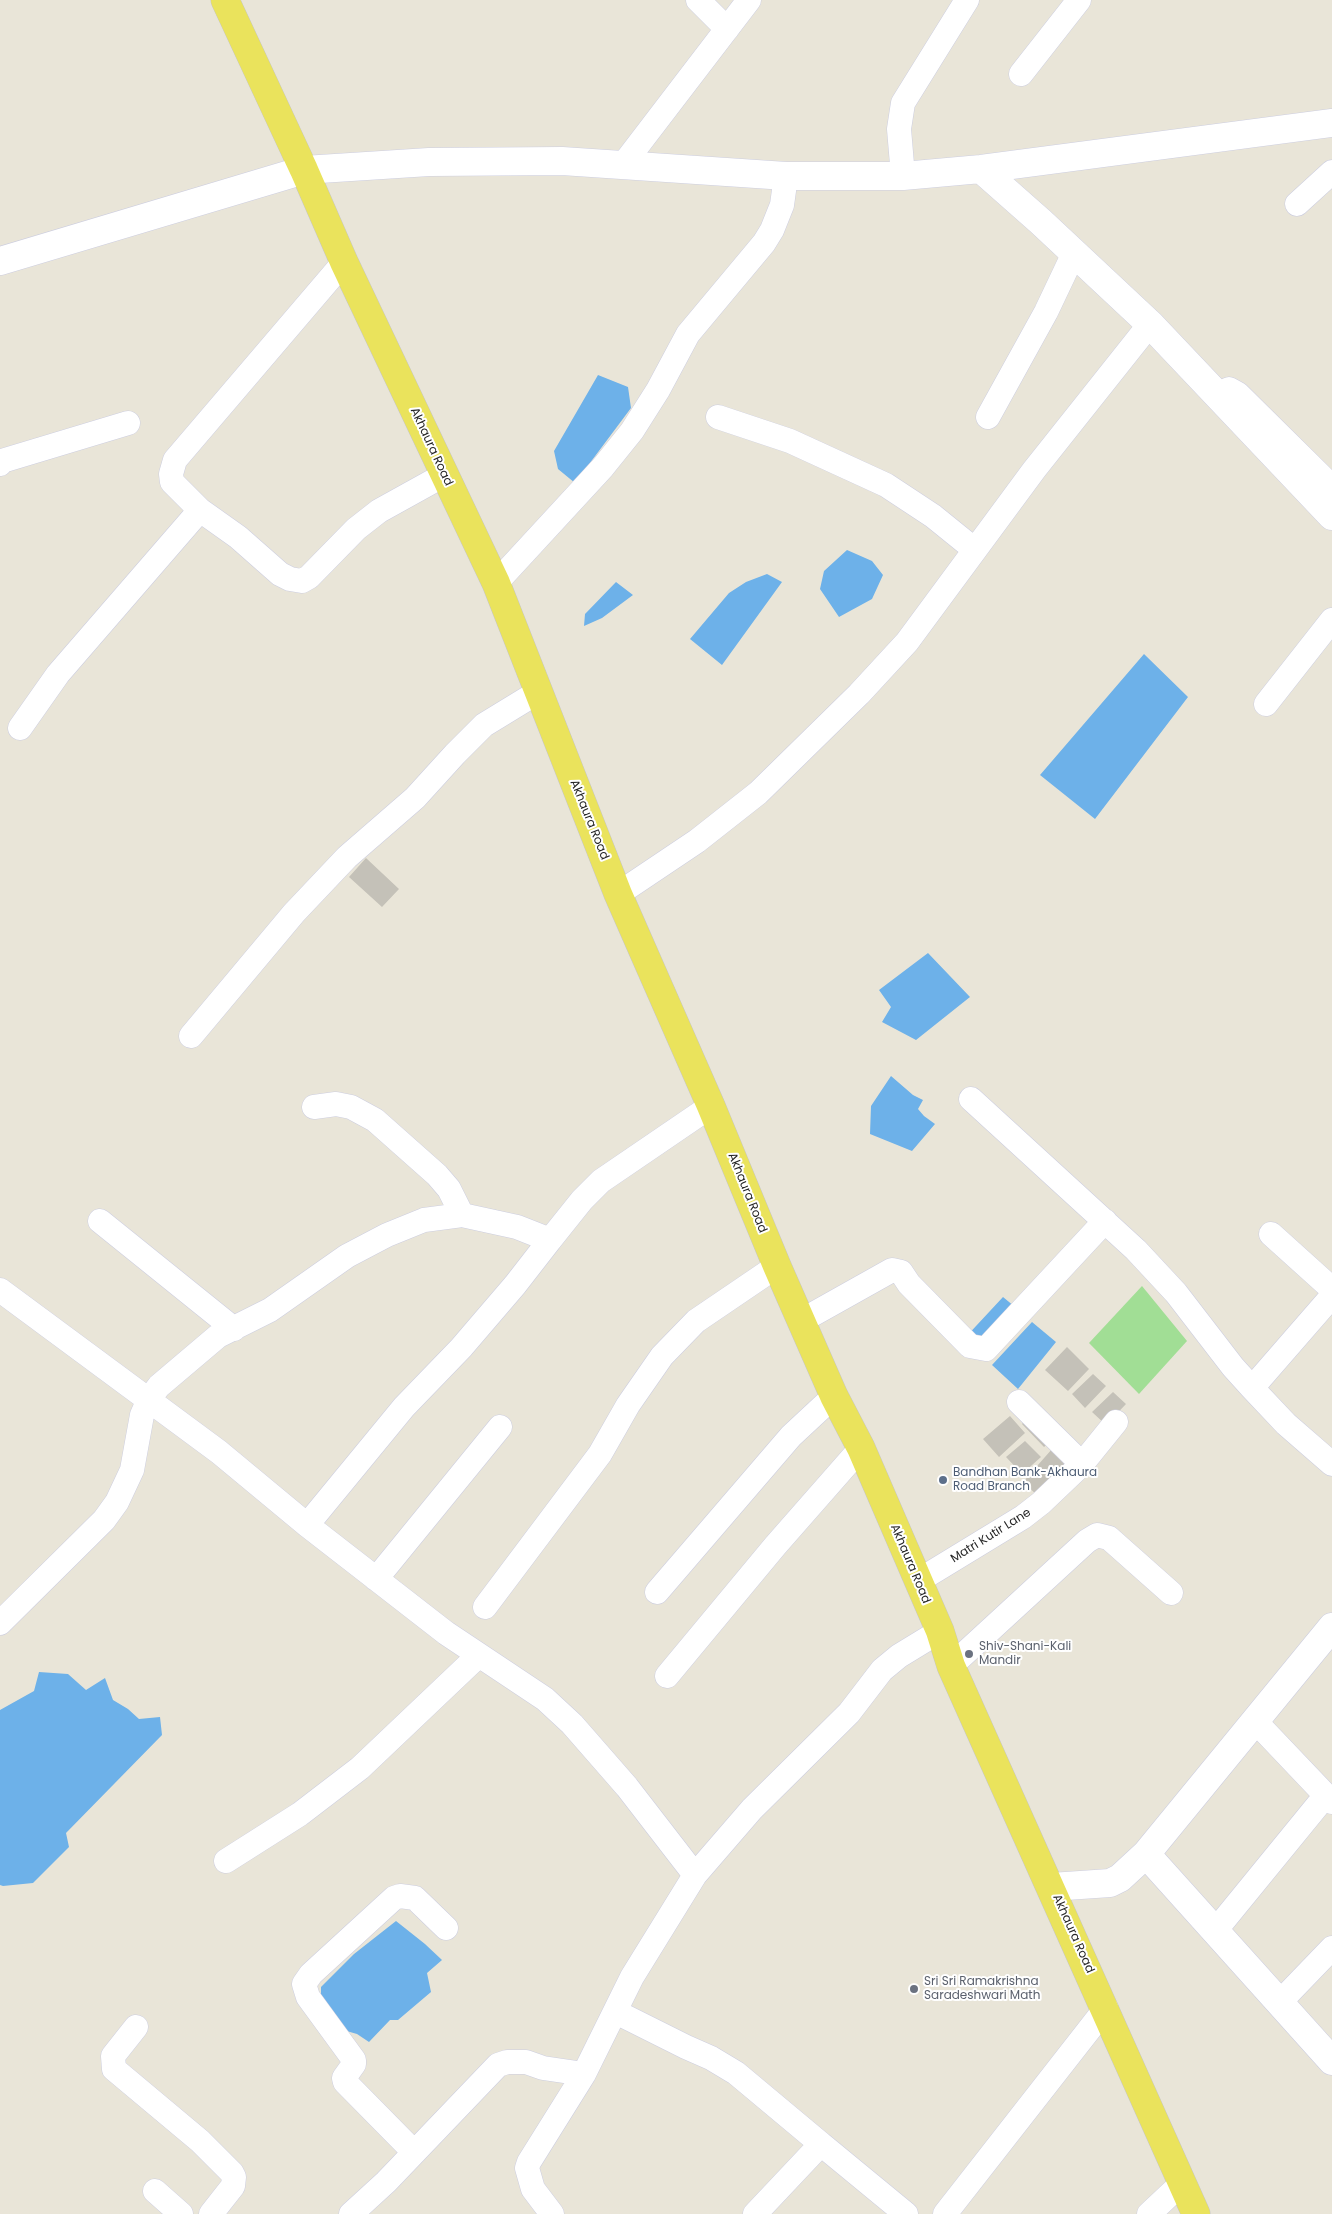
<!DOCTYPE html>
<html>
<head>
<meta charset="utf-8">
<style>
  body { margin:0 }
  canvas { display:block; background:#e9e5d8 }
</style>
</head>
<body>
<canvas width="1332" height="2214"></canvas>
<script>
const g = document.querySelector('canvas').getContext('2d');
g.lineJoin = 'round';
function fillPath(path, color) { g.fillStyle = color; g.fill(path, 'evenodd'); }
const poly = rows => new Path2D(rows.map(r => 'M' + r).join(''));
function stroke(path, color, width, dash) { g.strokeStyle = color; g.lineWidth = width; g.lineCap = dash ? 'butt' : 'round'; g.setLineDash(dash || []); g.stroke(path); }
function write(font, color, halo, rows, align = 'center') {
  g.font = font + ' Poppins,sans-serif'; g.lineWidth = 4; g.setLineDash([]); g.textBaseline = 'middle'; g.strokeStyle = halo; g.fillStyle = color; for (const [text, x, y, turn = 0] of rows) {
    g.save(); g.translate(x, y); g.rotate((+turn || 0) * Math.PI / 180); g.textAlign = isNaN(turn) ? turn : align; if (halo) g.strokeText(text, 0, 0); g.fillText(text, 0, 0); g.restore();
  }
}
fillPath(poly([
  [1142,1286,1187,1341,1139,1394,1089,1343]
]), '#a1de95');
fillPath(poly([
  [598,375,628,387,631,408,575,483,558,469,554,451],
  [847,550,872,561,883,575,872,599,839,617,820,589,824,571],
  [767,574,782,582,722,665,690,639,729,593,746,582],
  [616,582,633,595,602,618,584,626,585,614],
  [1144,654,1188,697,1095,819,1040,775],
  [928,953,970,997,916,1040,882,1022,891,1007,879,990],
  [891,1076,913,1095,923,1100,918,1109,924,1116,935,1124,912,1151,870,1134,871,1106],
  [1003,1297,1026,1316,986,1359,963,1340],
  [1032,1322,1056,1342,1018,1389,992,1365],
  [39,1672,68,1674,86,1690,105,1678,113,1700,128,1709,139,1719,160,1717,162,1735,66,1833,69,1847,33,1883,3,1886,0,1885,0,1710,34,1691],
  [396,1921,425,1944,442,1960,427,1973,431,1992,398,2020,390,2020,369,2042,357,2034,343,2030,321,2012,321,1987,354,1954]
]), '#6db1e9');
fillPath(poly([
  [366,858,399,889,382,907,349,877],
  [1067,1347,1089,1369,1068,1391,1045,1370],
  [1093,1374,1106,1386,1085,1408,1072,1394],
  [1113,1392,1126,1404,1106,1425,1092,1412],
  [1010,1416,1025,1433,999,1457,983,1439],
  [1028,1417,1052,1440,1044,1447,1022,1424],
  [1025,1441,1041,1457,1022,1474,1006,1457],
  [1052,1449,1068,1463,1038,1496,1023,1482]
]), '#c4c1b8');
const street = poly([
  [698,0,727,29],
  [1021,74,1079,0],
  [622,166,749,0],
  [903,176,899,129,903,103,967,0],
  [1297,204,1332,172],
  [344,262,175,460,171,474,172,482,200,510,238,537,280,574,290,579,302,581,309,577,356,529,379,511,444,475],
  [1218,395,1229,389,1238,394,1332,487],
  [718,417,790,441,886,485,933,516,975,550],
  [988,417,1046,312,1074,253],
  [0,464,2,461,128,423],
  [496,583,603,467,632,431,658,390,688,334,764,243,772,230,782,205,786,176],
  [1266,704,1332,620],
  [20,728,58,674,200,510],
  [618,894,697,841,758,793,859,694,907,642,1034,470,1150,324],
  [191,1036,294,913,347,857,415,798,455,754,484,725,538,692],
  [971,1099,1136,1250,1176,1293,1233,1367,1252,1388,1286,1424,1332,1464],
  [314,1107,336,1104,351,1107,375,1120,437,1175,449,1189,462,1215],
  [100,1221,234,1329],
  [1271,1234,1332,1289],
  [0,1290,219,1452,307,1525,446,1633,545,1699,572,1724,627,1787,695,1875],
  [801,1321,892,1270,901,1272,909,1284,970,1346,986,1349,1105,1221],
  [1252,1388,1332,1296],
  [1019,1402,1082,1464],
  [307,1525,404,1407,461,1348,515,1285,550,1240],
  [376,1579,500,1427],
  [918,1581,1023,1517,1041,1503,1082,1464,1116,1422],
  [657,1592,791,1436,834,1396],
  [485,1607,600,1454,628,1405,662,1356,696,1321,777,1266],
  [0,1623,104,1520,117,1502,132,1470,142,1415,149,1399,159,1386,218,1336,270,1310,347,1256,387,1235,424,1220,462,1215,517,1227,550,1240,582,1200,601,1181,711,1106],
  [951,1666,1087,1541,1097,1535,1109,1538,1171,1593],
  [667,1676,775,1546,861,1448],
  [1256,1722,1332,1802],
  [226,1861,300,1814,360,1768,479,1655],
  [1215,1931,1326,1795],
  [1280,2002,1332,1948],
  [616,2012,686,2047,711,2058,736,2073,821,2144],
  [136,2027,113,2056,114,2069,200,2141,232,2173,234,2177,233,2186,211,2214],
  [414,2152,345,2082,344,2078,354,2064,354,2060,308,1997,304,1984,311,1974,394,1898,400,1896,415,1898,446,1928],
  [155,2191,181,2214],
  [351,2214,386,2182,498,2065,507,2062,526,2062,543,2068,584,2074],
  [552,2214,533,2189,527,2168,529,2162,584,2074,632,1977,695,1875,752,1809,849,1713,882,1670,899,1656,940,1631],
  [755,2214,821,2144,906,2214],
  [945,2214,1106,2008],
  [1149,2214,1182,2183]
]);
const secondary = poly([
  [981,169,1041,222,1150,324,1332,516],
  [0,261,304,170,429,162,562,161,786,176,903,176,981,169,1332,123],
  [1146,1854,1332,2061],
  [1051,1887,1110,1883,1120,1878,1146,1854,1332,1627]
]);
const primary = poly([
  [225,0,304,170,344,262,496,583,618,894,711,1106,777,1266,834,1396,861,1448,940,1631,951,1666,1196,2214]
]);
stroke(street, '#cdcedf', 25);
stroke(secondary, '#cdcedf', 29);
stroke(primary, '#c7c7c7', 29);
stroke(street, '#fff', 24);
stroke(secondary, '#fff', 28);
stroke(primary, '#eae35c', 28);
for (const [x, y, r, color] of [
  [943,1480,5,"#5c6f8a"],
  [969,1654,5,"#6b7280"],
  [914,1989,5,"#6b7280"]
]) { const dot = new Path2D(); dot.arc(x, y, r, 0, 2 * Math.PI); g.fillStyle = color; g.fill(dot); stroke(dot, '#fff', 2); }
write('12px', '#262626', '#fff', [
  ["Akhaura Road",431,447,65],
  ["Akhaura Road",589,820,68],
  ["Akhaura Road",747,1193,68],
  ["Matri Kutir Lane",991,1536,-32],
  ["Akhaura Road",910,1564,67],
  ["Akhaura Road",1073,1934,66]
]);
write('12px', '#4e5e75', '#fff', [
  ["Bandhan Bank-Akhaura",953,1473],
  ["Road Branch",953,1487]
], 'left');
write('12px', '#5b616d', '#fff', [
  ["Shiv-Shani-Kali",979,1647],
  ["Mandir",979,1661],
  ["Sri Sri Ramakrishna",924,1982],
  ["Saradeshwari Math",924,1996]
], 'left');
</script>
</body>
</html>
